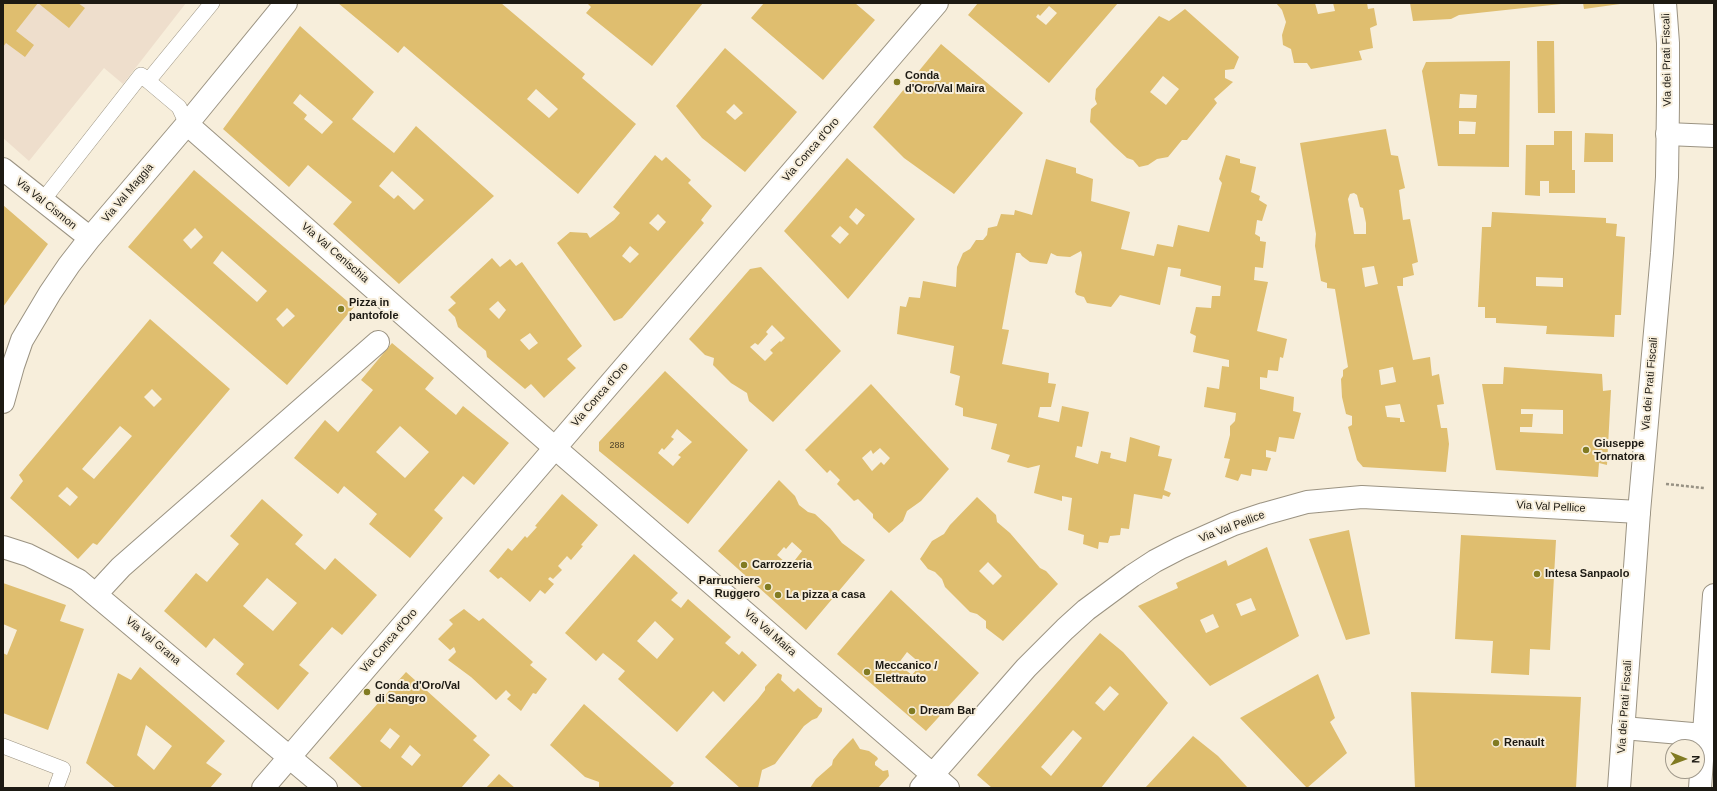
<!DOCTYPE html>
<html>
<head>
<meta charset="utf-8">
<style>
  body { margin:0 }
  #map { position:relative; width:1717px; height:791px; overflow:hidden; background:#f7eedb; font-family:Helvetica,sans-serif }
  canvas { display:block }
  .frame { position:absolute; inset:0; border:4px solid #1d1a13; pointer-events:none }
  .north { position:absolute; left:1665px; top:739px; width:40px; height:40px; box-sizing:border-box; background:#f7eedb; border:1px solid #a0998b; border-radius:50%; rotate:91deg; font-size:11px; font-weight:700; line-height:16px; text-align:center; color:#1d1a13 }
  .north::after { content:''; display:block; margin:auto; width:14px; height:18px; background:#817b22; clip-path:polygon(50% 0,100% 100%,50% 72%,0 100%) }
</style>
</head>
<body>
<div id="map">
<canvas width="1717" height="791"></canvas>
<div class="frame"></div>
<div class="north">N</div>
</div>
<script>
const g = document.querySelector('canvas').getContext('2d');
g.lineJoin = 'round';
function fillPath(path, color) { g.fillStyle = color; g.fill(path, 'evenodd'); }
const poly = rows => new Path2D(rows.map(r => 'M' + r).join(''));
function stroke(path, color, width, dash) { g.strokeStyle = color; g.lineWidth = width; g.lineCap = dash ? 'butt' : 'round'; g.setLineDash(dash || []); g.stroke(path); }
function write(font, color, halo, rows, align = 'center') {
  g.font = font + ' Helvetica,sans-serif'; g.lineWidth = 4; g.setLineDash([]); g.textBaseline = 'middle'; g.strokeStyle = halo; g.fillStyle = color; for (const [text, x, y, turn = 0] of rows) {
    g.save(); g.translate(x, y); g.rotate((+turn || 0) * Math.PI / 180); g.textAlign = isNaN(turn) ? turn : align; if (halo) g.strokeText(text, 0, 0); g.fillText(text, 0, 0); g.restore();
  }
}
fillPath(poly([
  [3,3,186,3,123,84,104,68,29,161,3,138]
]), '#eedecc');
fillPath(poly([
  [3,3,78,3,85,8,69,28,38,3,16,31,34,45,25,57,6,43,3,47],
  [338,3,501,3,585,74,582,78,636,124,578,194,404,46,398,53],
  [536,89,558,109,549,118,527,99],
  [587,3,703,3,652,66,586,13,591,7],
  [764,3,855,3,875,20,823,80,751,18],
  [978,3,1118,3,1049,83,968,15],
  [1049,6,1057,13,1046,25,1036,17,1038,14,1040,16],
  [1276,3,1315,3,1318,14,1335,11,1333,3,1367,3,1368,9,1374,8,1377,25,1370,28,1373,48,1359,51,1362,60,1311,69,1307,63,1294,63,1291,49,1283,45,1282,35,1286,22,1282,10],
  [1410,3,1561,3,1561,4,1459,15,1451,19,1413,21],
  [1583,3,1620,3,1620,4,1584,9],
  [1185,9,1239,57,1234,69,1225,70,1225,78,1233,82,1214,99,1217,103,1187,140,1182,140,1168,157,1157,159,1148,165,1139,167,1133,160,1127,158,1114,146,1090,122,1091,109,1097,104,1095,99,1096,89,1159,16,1169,21],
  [1163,76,1179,89,1166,105,1150,92],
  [300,26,374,92,352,119,394,153,416,126,494,196,399,284,333,224,352,202,308,165,289,187,223,129],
  [300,94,333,122,322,134,304,119,307,115,293,103],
  [392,171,424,200,414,210,398,195,394,199,379,186],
  [1537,41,1554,41,1555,113,1538,113],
  [941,44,1023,113,954,194,904,158,873,127],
  [725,48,797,112,745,172,702,138,676,106],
  [734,104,743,113,735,120,726,112],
  [1510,61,1509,167,1438,166,1422,71,1426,62],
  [1460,94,1477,95,1476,108,1459,108],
  [1459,121,1476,122,1475,134,1459,134],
  [1386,129,1391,155,1398,156,1405,188,1399,190,1403,220,1410,219,1418,262,1412,264,1414,275,1403,278,1403,286,1397,286,1413,360,1430,357,1432,376,1439,374,1444,404,1437,405,1441,428,1447,428,1449,444,1446,472,1363,467,1357,460,1348,427,1352,425,1352,416,1346,414,1342,397,1341,379,1343,376,1343,370,1348,367,1335,289,1327,288,1327,283,1321,281,1315,246,1316,234,1300,143],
  [1354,193,1357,195,1360,207,1363,208,1366,223,1366,234,1354,234,1348,199,1350,194],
  [1374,266,1378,284,1365,287,1362,268],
  [1393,367,1396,382,1381,385,1379,370],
  [1400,404,1404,420,1405,422,1400,422,1400,418,1387,417,1385,406],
  [1554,131,1572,131,1572,170,1575,170,1575,193,1549,193,1549,181,1540,181,1540,196,1525,195,1526,145,1554,145],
  [1585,133,1613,134,1613,162,1584,162],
  [655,155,662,161,666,157,691,180,688,183,712,206,701,220,704,223,622,318,614,321,557,243,570,232,587,233,590,238,614,220,620,213,613,207],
  [658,214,666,222,658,231,649,223],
  [630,246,639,254,630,263,622,256],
  [1226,155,1240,159,1240,163,1256,167,1251,192,1260,196,1259,200,1267,205,1262,221,1257,220,1255,234,1260,237,1260,241,1266,242,1263,268,1255,267,1254,280,1268,282,1257,331,1287,339,1283,358,1280,357,1278,371,1268,370,1267,378,1260,377,1260,389,1294,397,1293,411,1301,413,1294,439,1279,437,1276,452,1266,450,1266,457,1271,458,1267,471,1252,469,1251,476,1241,474,1238,481,1225,477,1230,459,1224,458,1230,435,1230,426,1235,421,1236,413,1204,407,1207,387,1219,389,1222,366,1229,367,1229,360,1193,352,1196,336,1190,333,1196,307,1211,308,1212,296,1220,296,1221,286,1180,276,1181,269,1168,267,1160,305,1120,295,1111,307,1087,303,1084,297,1077,295,1075,292,1082,255,1081,251,1070,257,1057,256,1051,253,1047,264,1030,262,1022,256,1020,253,1016,253,1002,329,1009,330,1002,364,1049,373,1048,383,1056,384,1051,407,1040,407,1038,417,1059,422,1062,406,1089,412,1082,447,1077,446,1075,457,1098,464,1101,451,1111,453,1110,458,1126,462,1130,437,1160,446,1158,456,1172,459,1164,490,1171,493,1169,497,1163,495,1162,499,1134,494,1129,529,1121,528,1120,535,1110,536,1108,543,1099,542,1098,549,1083,544,1084,535,1068,530,1072,498,1062,496,1062,501,1034,493,1040,465,1028,468,1007,462,1010,455,991,449,997,424,963,416,963,408,955,405,960,376,950,373,954,346,897,334,900,306,906,307,909,297,920,298,923,281,956,287,957,267,963,253,970,249,976,240,983,240,987,235,988,228,997,226,1001,214,1014,215,1015,210,1032,215,1046,159,1076,168,1076,173,1093,179,1091,201,1130,212,1121,249,1154,256,1157,244,1173,247,1178,225,1209,232,1222,183,1219,179],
  [847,158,915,219,848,299,784,231],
  [856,208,865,215,857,225,849,217],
  [840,226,849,234,840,244,831,236],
  [194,170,354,307,287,385,128,247],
  [195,228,203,237,191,249,183,240],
  [222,251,267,291,257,302,213,263],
  [287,308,295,316,283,327,276,319],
  [3,205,48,244,3,307],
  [1492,212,1606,218,1606,223,1617,224,1616,236,1625,237,1621,315,1615,315,1614,337,1546,334,1547,326,1496,323,1496,318,1485,318,1485,307,1478,307,1482,227,1491,227],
  [1536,277,1563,278,1563,287,1536,286],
  [492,258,500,267,510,259,516,266,522,262,582,346,567,359,576,368,544,398,531,384,525,389,487,357,486,351,458,327,455,317,448,310,456,303,450,297],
  [498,301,506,310,499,319,489,309],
  [530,333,538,343,529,350,520,340],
  [761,267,841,351,773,422,749,401,747,393,731,383,713,365,714,358,705,355,689,339,750,269],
  [772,325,785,338,781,342,780,341,770,350,773,353,765,361,750,347,755,343,758,345,768,334,766,332],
  [150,319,230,389,97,545,93,543,78,559,10,498,23,481,19,475],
  [152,389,162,399,154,407,144,397],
  [120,426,132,436,94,479,82,469],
  [67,487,78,497,70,506,58,496],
  [392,343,434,378,425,389,456,415,463,406,509,443,474,485,463,476,434,510,443,518,410,558,369,524,377,514,344,486,338,494,294,458,325,420,338,432,373,390,361,380],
  [400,426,429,452,405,478,376,452],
  [1504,367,1602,374,1603,391,1611,390,1607,465,1599,463,1598,477,1496,470,1482,384,1503,384],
  [1521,409,1563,410,1563,434,1520,432,1520,427,1532,427,1533,414,1521,414],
  [665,371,748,450,688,524,599,451,599,442],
  [677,429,692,442,678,455,681,457,673,466,658,453,662,448,664,450,674,439,671,437],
  [871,384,949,469,921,501,907,511,903,521,889,533,873,518,873,514,858,499,854,501,837,484,840,480,830,470,827,473,805,450],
  [880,448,890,458,884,465,881,462,872,471,862,458,871,450,873,454],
  [779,480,795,496,799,505,808,512,815,514,830,528,842,543,865,560,806,630,718,551],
  [792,542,802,551,795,560,798,563,793,569,777,555,784,547,786,549],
  [562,494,598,525,581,545,583,546,571,560,567,556,558,566,562,570,553,579,550,577,548,579,554,584,545,594,540,590,530,602,501,577,498,579,489,571,508,548,512,551,525,536,527,538,537,527,535,526],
  [977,497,996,515,997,522,1010,533,1040,568,1046,571,1058,584,1003,641,986,628,986,621,977,614,970,612,945,587,942,579,935,572,928,569,920,559,932,541,944,534,950,525],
  [988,562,1002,576,993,585,979,571],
  [262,499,303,535,295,544,325,570,335,558,377,595,342,635,332,627,299,665,309,673,278,710,236,674,244,664,214,638,206,648,164,611,196,573,207,582,239,544,230,536],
  [267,578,297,603,273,631,243,606],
  [1349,530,1370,634,1346,640,1309,539],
  [1461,535,1556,540,1550,650,1530,649,1529,675,1491,673,1493,641,1455,639],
  [1267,547,1299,636,1210,686,1138,606,1178,588,1176,583,1226,560,1228,566],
  [1251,598,1256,610,1241,616,1236,604],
  [1213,614,1219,627,1206,633,1200,620],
  [634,554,678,593,671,600,681,608,688,599,731,637,725,643,739,655,742,651,757,665,724,702,713,691,677,732,618,679,625,671,603,653,596,661,565,633],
  [655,621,674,639,657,659,637,641],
  [3,583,66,605,60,621,84,629,48,730,3,713,3,653,7,655,17,630,3,624],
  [891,590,979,673,926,731,837,654],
  [907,652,921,664,912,675,898,664],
  [464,609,479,621,483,618,533,662,530,665,547,679,536,694,533,693,521,711,507,699,511,695,506,690,496,700,471,677,448,660,456,652,454,647,450,650,438,639,453,624,449,620],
  [1100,633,1123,652,1168,703,1101,788,992,788,977,775],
  [1110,686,1119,694,1104,711,1095,703],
  [1073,730,1082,738,1051,776,1041,767],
  [140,667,225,741,206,763,222,774,210,788,116,788,86,763,118,673,131,680],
  [146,725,172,746,154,770,137,755],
  [406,672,477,736,473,740,490,755,461,788,363,788,329,758],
  [390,728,400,736,390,749,380,741],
  [410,745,421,755,412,766,401,757],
  [778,673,782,675,781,680,794,692,798,688,819,707,822,708,822,711,817,718,812,720,804,726,775,764,762,770,758,788,740,788,705,757,758,699,765,690,765,687],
  [1318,674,1335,718,1330,722,1347,753,1307,788,1240,718],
  [1411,692,1581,697,1576,788,1415,788],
  [584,704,674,783,669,788,599,788,599,782,585,777,550,745],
  [1193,736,1218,756,1248,788,1145,788],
  [853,738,860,749,869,751,877,757,878,759,875,762,875,765,883,771,888,770,889,776,878,788,810,788,816,779,832,765,833,760,840,751],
  [499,774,515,788,486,788]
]), '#dfbe6f');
const service = poly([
  [148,81,212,3],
  [43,200,141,75,179,107,187,124],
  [3,746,63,769,56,788]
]);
const minor = poly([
  [187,124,555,448,948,788],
  [1667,134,1714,136],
  [3,169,90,238],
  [3,402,13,366,22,340,50,293,69,265,90,238,187,124,286,3],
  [3,547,28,555,78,580,326,788],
  [96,594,121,567,378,342],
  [1623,728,1704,735],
  [921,788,1026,668,1065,629,1086,610,1132,576,1155,561,1180,548,1234,524,1264,514,1307,502,1362,497,1639,512]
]);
const tertiary = poly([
  [263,788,937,3]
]);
const primary = poly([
  [1619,788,1639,512,1662,253,1667,177,1668,103,1668,43,1665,3],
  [1700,788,1714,595]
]);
stroke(service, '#9b9382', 16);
stroke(minor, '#9b9382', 24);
stroke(tertiary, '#9b9382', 24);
stroke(primary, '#9b9382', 24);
stroke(poly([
  [1666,484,1704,488]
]), '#989284', 2.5, [3, 2]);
stroke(service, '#fff', 15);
stroke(minor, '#fff', 22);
stroke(tertiary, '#fff', 22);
stroke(primary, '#fff', 22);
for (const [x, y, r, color] of [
  [897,82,4,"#817b22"],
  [341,309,4,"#817b22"],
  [1586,450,4,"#817b22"],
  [744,565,4,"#817b22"],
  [1537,574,4,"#817b22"],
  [768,587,4,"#817b22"],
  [778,595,4,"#817b22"],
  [867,672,4,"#817b22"],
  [367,692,4,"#817b22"],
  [912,711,4,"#817b22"],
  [1496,743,4,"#817b22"]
]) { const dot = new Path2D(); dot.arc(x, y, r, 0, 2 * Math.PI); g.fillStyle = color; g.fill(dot); stroke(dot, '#f7eedb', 1.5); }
write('9px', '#4e432a', null, [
  ["288",617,446]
]);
write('11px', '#1d1a13', '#f7eedb', [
  ["Via dei Prati Fiscali",1667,60,-91],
  ["Via Conca d'Oro",811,150,-49],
  ["Via Val Maggia",128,193,-50],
  ["Via Val Cismon",46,204,39],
  ["Via Val Cenischia",335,253,41],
  ["Via dei Prati Fiscali",1650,384,-85],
  ["Via Conca d'Oro",600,395,-49],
  ["Via Val Pellice",1551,507,3],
  ["Via Val Pellice",1232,527,-21],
  ["Via Val Maira",770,633,41],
  ["Via Val Grana",153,641,40],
  ["Via Conca d'Oro",389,641,-49],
  ["Via dei Prati Fiscali",1625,707,-86]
]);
write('bold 11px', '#1d1a13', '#f7eedb', [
  ["Conda",905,76],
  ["d'Oro/Val Maira",905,89],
  ["Pizza in",349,303],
  ["pantofole",349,316],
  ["Giuseppe",1594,444],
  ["Tornatora",1594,457],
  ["Carrozzeria",752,565],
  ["Intesa Sanpaolo",1545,574],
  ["Parruchiere",760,581,"right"],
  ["Ruggero",760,594,"right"],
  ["La pizza a casa",786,595],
  ["Meccanico /",875,666],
  ["Elettrauto",875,679],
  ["Conda d'Oro/Val",375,686],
  ["di Sangro",375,699],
  ["Dream Bar",920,711],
  ["Renault",1504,743]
], 'left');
</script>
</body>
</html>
